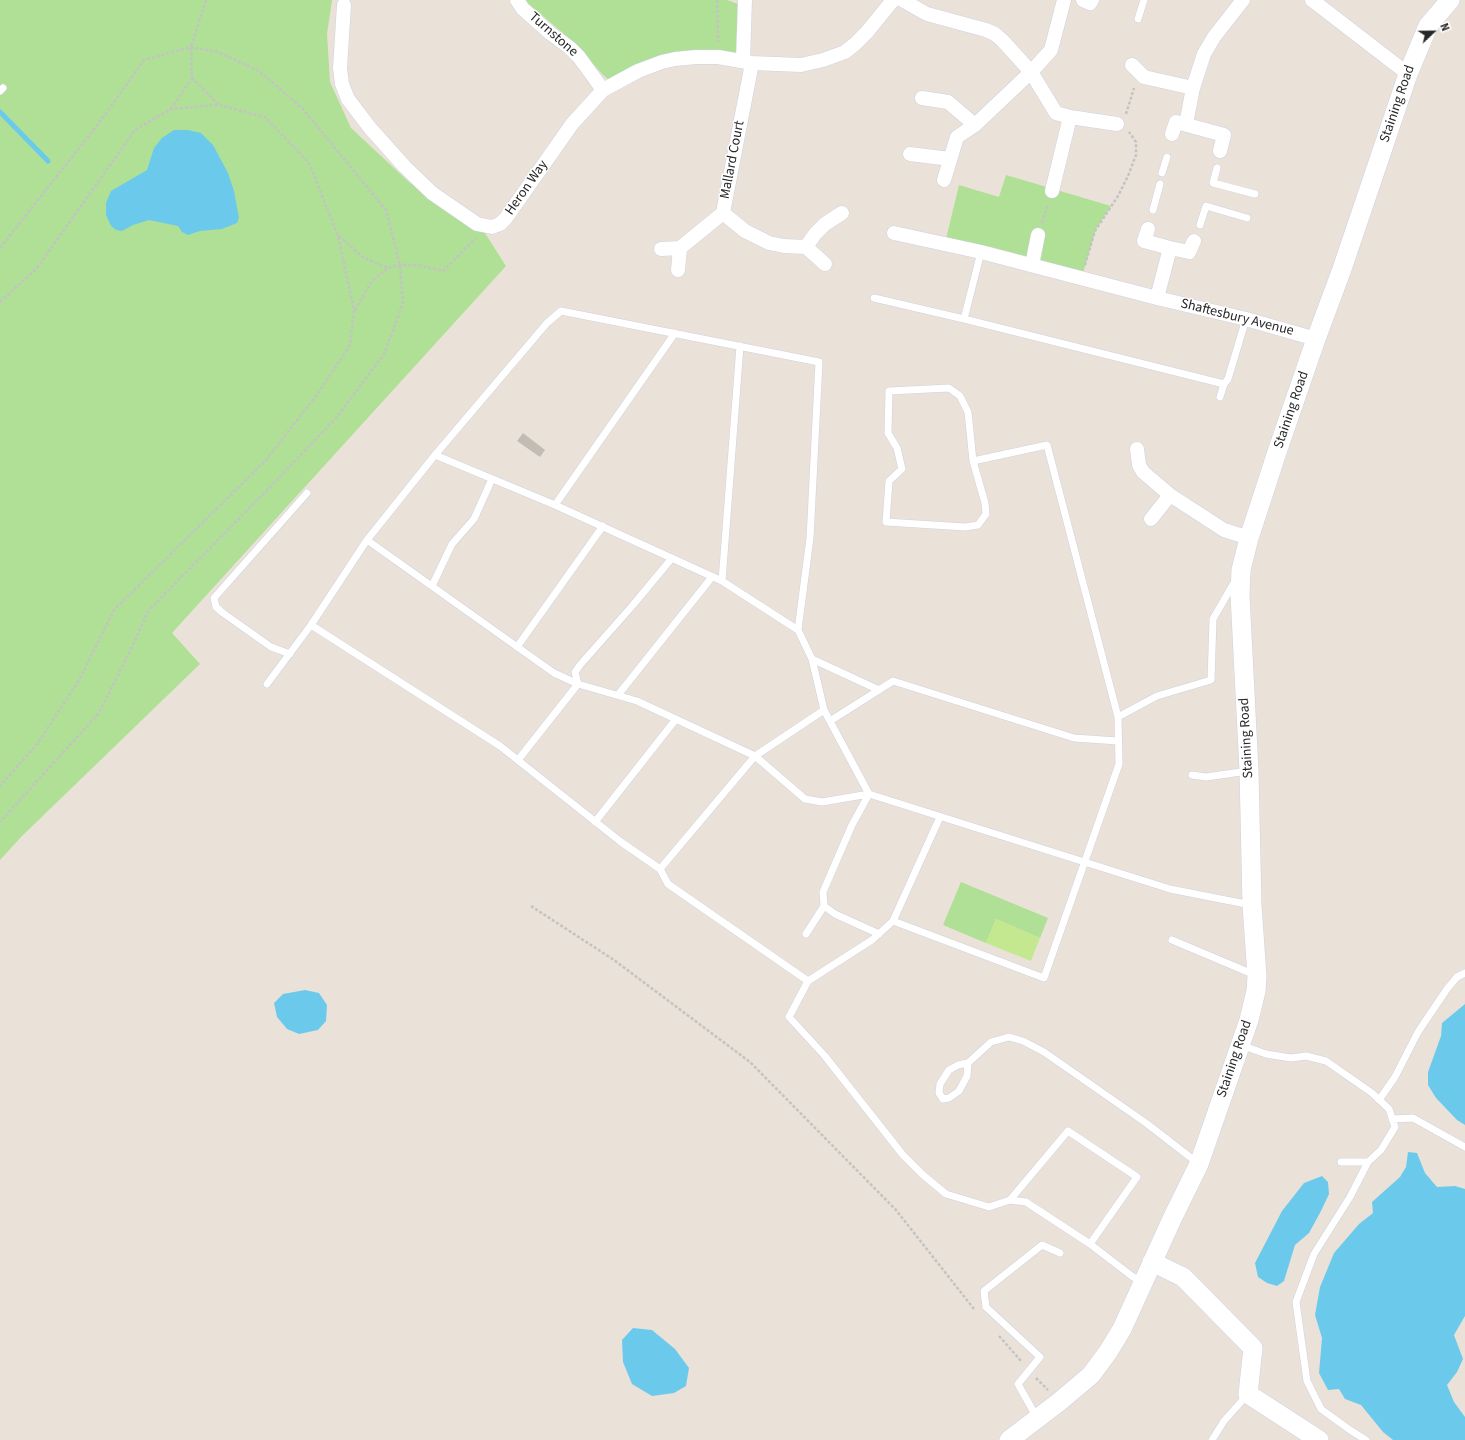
<!DOCTYPE html>
<html>
<head>
<meta charset="utf-8">
<style>
  body { margin:0 }
  #map { position:relative; width:1465px; height:1440px; overflow:hidden; background:#eae2d8; font-family:"Source Sans 3",sans-serif }
  canvas { display:block }
  .north { position:absolute; left:1413px; top:12px; width:40px; height:40px; -webkit-text-stroke:3px #fff; paint-order:stroke; rotate:68deg; font-size:11px; font-weight:700; line-height:16px; text-align:center; color:#272727 }
  .north::after { content:''; display:block; margin:auto; width:14px; height:18px; background:#272727; clip-path:polygon(50% 0,100% 100%,50% 72%,0 100%) }
</style>
</head>
<body>
<div id="map">
<canvas width="1465" height="1440"></canvas>
<div class="north">N</div>
</div>
<script>
const g = document.querySelector('canvas').getContext('2d');
g.lineJoin = 'round';
function fillPath(path, color) { g.fillStyle = color; g.fill(path, 'evenodd'); }
const poly = rows => new Path2D(rows.map(r => 'M' + r).join(''));
function stroke(path, color, width, dash) { g.strokeStyle = color; g.lineWidth = width; g.lineCap = dash ? 'butt' : 'round'; g.setLineDash(dash || []); g.stroke(path); }
function write(font, color, halo, rows, align = 'center') {
  g.font = font + ' "Source Sans 3",sans-serif'; g.lineWidth = 3; g.setLineDash([]); g.textBaseline = 'middle'; g.strokeStyle = halo; g.fillStyle = color; for (const [text, x, y, turn = 0] of rows) {
    g.save(); g.translate(x, y); g.rotate((+turn || 0) * Math.PI / 180); g.textAlign = isNaN(turn) ? turn : align; if (halo) g.strokeText(text, 0, 0); g.fillText(text, 0, 0); g.restore();
  }
}
fillPath(poly([
  [0,0,332,0,327,34,330,82,351,128,410,183,483,230,506,266,172,633,200,664,22,836,0,860],
  [524,0,727,0,738,4,736,57,717,54,610,81,602,74,577,45],
  [1006,175,1111,206,1096,229,1083,273,946,239,959,185,999,197],
  [961,882,1048,918,1040,938,996,919,986,943,943,925]
]), '#afe095');
fillPath(poly([
  [996,919,1040,938,1031,961,986,943]
]), '#c3e890');
fillPath(poly([
  [174,130,188,130,201,133,213,145,228,173,234,191,239,218,237,223,222,229,200,231,188,235,182,232,178,226,149,220,133,225,122,231,116,230,111,226,106,215,106,203,111,191,147,170,154,148,162,138],
  [305,990,319,993,327,1005,326,1021,318,1030,299,1034,287,1029,277,1017,274,1003,283,994],
  [1465,1004,1465,1125,1457,1120,1436,1098,1428,1085,1428,1072,1441,1036,1442,1023],
  [1408,1152,1417,1153,1425,1173,1437,1187,1455,1186,1465,1189,1465,1316,1454,1335,1463,1359,1457,1372,1447,1385,1454,1402,1465,1417,1465,1440,1393,1440,1383,1432,1361,1405,1345,1399,1339,1389,1328,1390,1319,1373,1322,1338,1315,1315,1320,1287,1334,1253,1359,1224,1373,1213,1372,1202,1400,1177,1406,1167],
  [1322,1176,1328,1182,1329,1194,1321,1211,1309,1233,1295,1245,1284,1281,1277,1286,1267,1283,1258,1277,1255,1263,1282,1211,1304,1183],
  [633,1328,652,1330,675,1349,689,1368,686,1386,674,1393,652,1396,632,1384,623,1362,622,1340]
]), '#6bcaec');
stroke(poly([
  [0,112,48,161]
]), '#6bcaec', 5);
fillPath(poly([
  [523,433,545,450,540,457,517,441]
]), '#c2bcb5');
const lane = poly([
  [1138,19,1144,0],
  [0,91,3,88],
  [1217,168,1213,183,1255,194],
  [1162,173,1167,157],
  [1153,210,1160,184],
  [1200,225,1206,206,1247,218],
  [874,298,964,319,1224,384,1228,379,1246,319],
  [964,319,981,252],
  [1220,397,1224,384],
  [435,455,555,505,722,581,798,630],
  [555,505,675,333],
  [367,540,554,673,578,684,637,701,755,756,805,799,822,802,869,794],
  [722,581,740,346],
  [432,586,452,544,474,519,492,479],
  [311,625,500,746,621,842,660,869,755,756,824,710],
  [517,647,603,526],
  [290,654,271,647,223,613,216,607,214,598,307,493],
  [812,659,879,690],
  [267,684,311,625,367,540,435,455,547,323,561,311,819,362,810,538,798,630,812,659,824,710,869,794,1170,889,1251,905],
  [618,695,712,577],
  [1118,717,1157,696,1211,680,1213,619,1235,581],
  [830,721,893,681,1074,738,1118,741],
  [518,760,578,684,575,672,580,665,633,605,672,558],
  [1192,775,1206,777,1248,771],
  [940,817,893,921,872,940,808,981,789,1017,824,1055,903,1155,923,1175,946,1194,989,1207,1010,1200,1026,1202,1090,1244,1137,1177,1068,1131,1010,1200],
  [595,822,676,719],
  [660,869,668,884,808,981],
  [824,906,835,914,879,934],
  [893,921,1044,978,1119,764,1118,717,1047,445,973,461,968,412,960,396,949,388,889,391,888,433,897,448,902,469,889,481,886,522,965,527,978,525,986,514,985,503,973,461],
  [806,934,824,906,823,892,852,825,869,794],
  [1172,940,1255,975],
  [1241,1045,1266,1054,1291,1058,1306,1056,1326,1061,1372,1093,1389,1109,1395,1127,1381,1150,1368,1162,1341,1162],
  [968,1063,967,1076,959,1091,949,1098,943,1099,939,1093,940,1084,949,1070,958,1065,968,1063,991,1042,1009,1037,1023,1041,1044,1052,1146,1123,1199,1164],
  [1379,1100,1395,1077,1418,1032,1447,989,1457,977,1465,973],
  [1392,1119,1413,1118,1465,1147],
  [1090,1244,1133,1277,1142,1281],
  [1037,1418,1018,1384,1040,1357,986,1307,984,1291,1042,1245,1060,1253],
  [1212,1440,1224,1421,1248,1394],
  [1366,1440,1350,1430,1321,1409,1307,1381,1296,1302,1314,1254,1350,1197,1368,1162]
]);
const street = poly([
  [517,0,523,9,550,33,570,48,579,57,603,90],
  [902,0,927,14,986,30,995,34,1003,41,1031,72,1056,113,1070,117,1117,124],
  [1083,0,1090,3,1092,0],
  [1312,0,1408,74],
  [344,5,340,68,342,84,348,99,370,128,405,167,432,193,477,224,492,227,500,224,506,218,572,124,603,90,638,71,662,62,675,59,696,57,718,57,752,63,801,65,823,60,845,52,855,44,867,32,893,0],
  [743,61,745,0],
  [752,63,723,213,745,231,769,243,784,246,806,247,825,264],
  [1132,65,1144,77,1193,88],
  [922,98,948,102,975,125],
  [1186,124,1193,88,1204,54,1214,37,1243,0],
  [1172,134,1176,122,1224,135,1220,151],
  [910,154,950,159],
  [944,180,957,137,975,125,1031,72,1051,50,1064,0],
  [1052,191,1070,117],
  [1148,229,1144,241,1170,248,1189,252,1194,241],
  [894,233,981,252,1157,298,1246,319,1316,339],
  [806,247,815,234,825,224,842,213],
  [661,249,680,248,723,213],
  [1032,265,1038,235],
  [678,270,680,248],
  [1157,298,1170,248],
  [1137,449,1139,465,1143,472,1170,495,1224,530,1249,538],
  [1151,519,1170,495]
]);
const secondary = poly([
  [1152,1262,1183,1277,1253,1348,1248,1394,1319,1440],
  [1009,1440,1059,1402,1091,1375,1108,1352,1122,1329,1172,1219,1199,1164,1249,1020,1256,991,1257,976,1252,905,1249,771,1240,595,1241,570,1249,538,1278,449,1316,339,1342,269,1408,74,1428,26,1450,0]
]);
stroke(lane, '#ced1e0', 8);
stroke(street, '#ced1e0', 15);
stroke(secondary, '#ced1e0', 20);
stroke(poly([
  [206,0,191,47,192,78,219,105],
  [717,0,718,42],
  [171,109,192,78],
  [1126,114,1134,88],
  [1042,223,1048,204],
  [339,236,364,258,388,268],
  [0,248,99,123,144,60,191,47,218,52,259,71,302,108,386,210,400,265,403,304,384,354,337,417,271,486,148,611,134,643,99,713,0,822],
  [1085,265,1095,231,1118,196,1128,176,1136,155,1136,142,1129,132],
  [0,302,37,268,135,130,171,109,219,105,265,117,309,163,338,236,354,310,350,345,316,396,266,460,114,610,79,680,38,743,0,786],
  [355,310,372,281,388,268,400,265,418,265,443,271,476,238],
  [531,906,614,960,750,1062,896,1210,974,1309],
  [999,1336,1022,1362],
  [1036,1378,1048,1390]
]), '#c3c3c3', 2.5, [3, 2]);
stroke(lane, '#fff', 7);
stroke(street, '#fff', 14);
stroke(secondary, '#fff', 19);
write('14px', '#272727', '#fff', [
  ["Turnstone",553,35,41],
  ["Staining Road",1398,104,-71],
  ["Mallard Court",733,160,-79],
  ["Heron Way",527,188,-55],
  ["Shaftesbury Avenue",1237,318,14],
  ["Staining Road",1292,410,-71],
  ["Staining Road",1247,738,-93],
  ["Staining Road",1235,1059,-71]
]);
</script>
</body>
</html>
